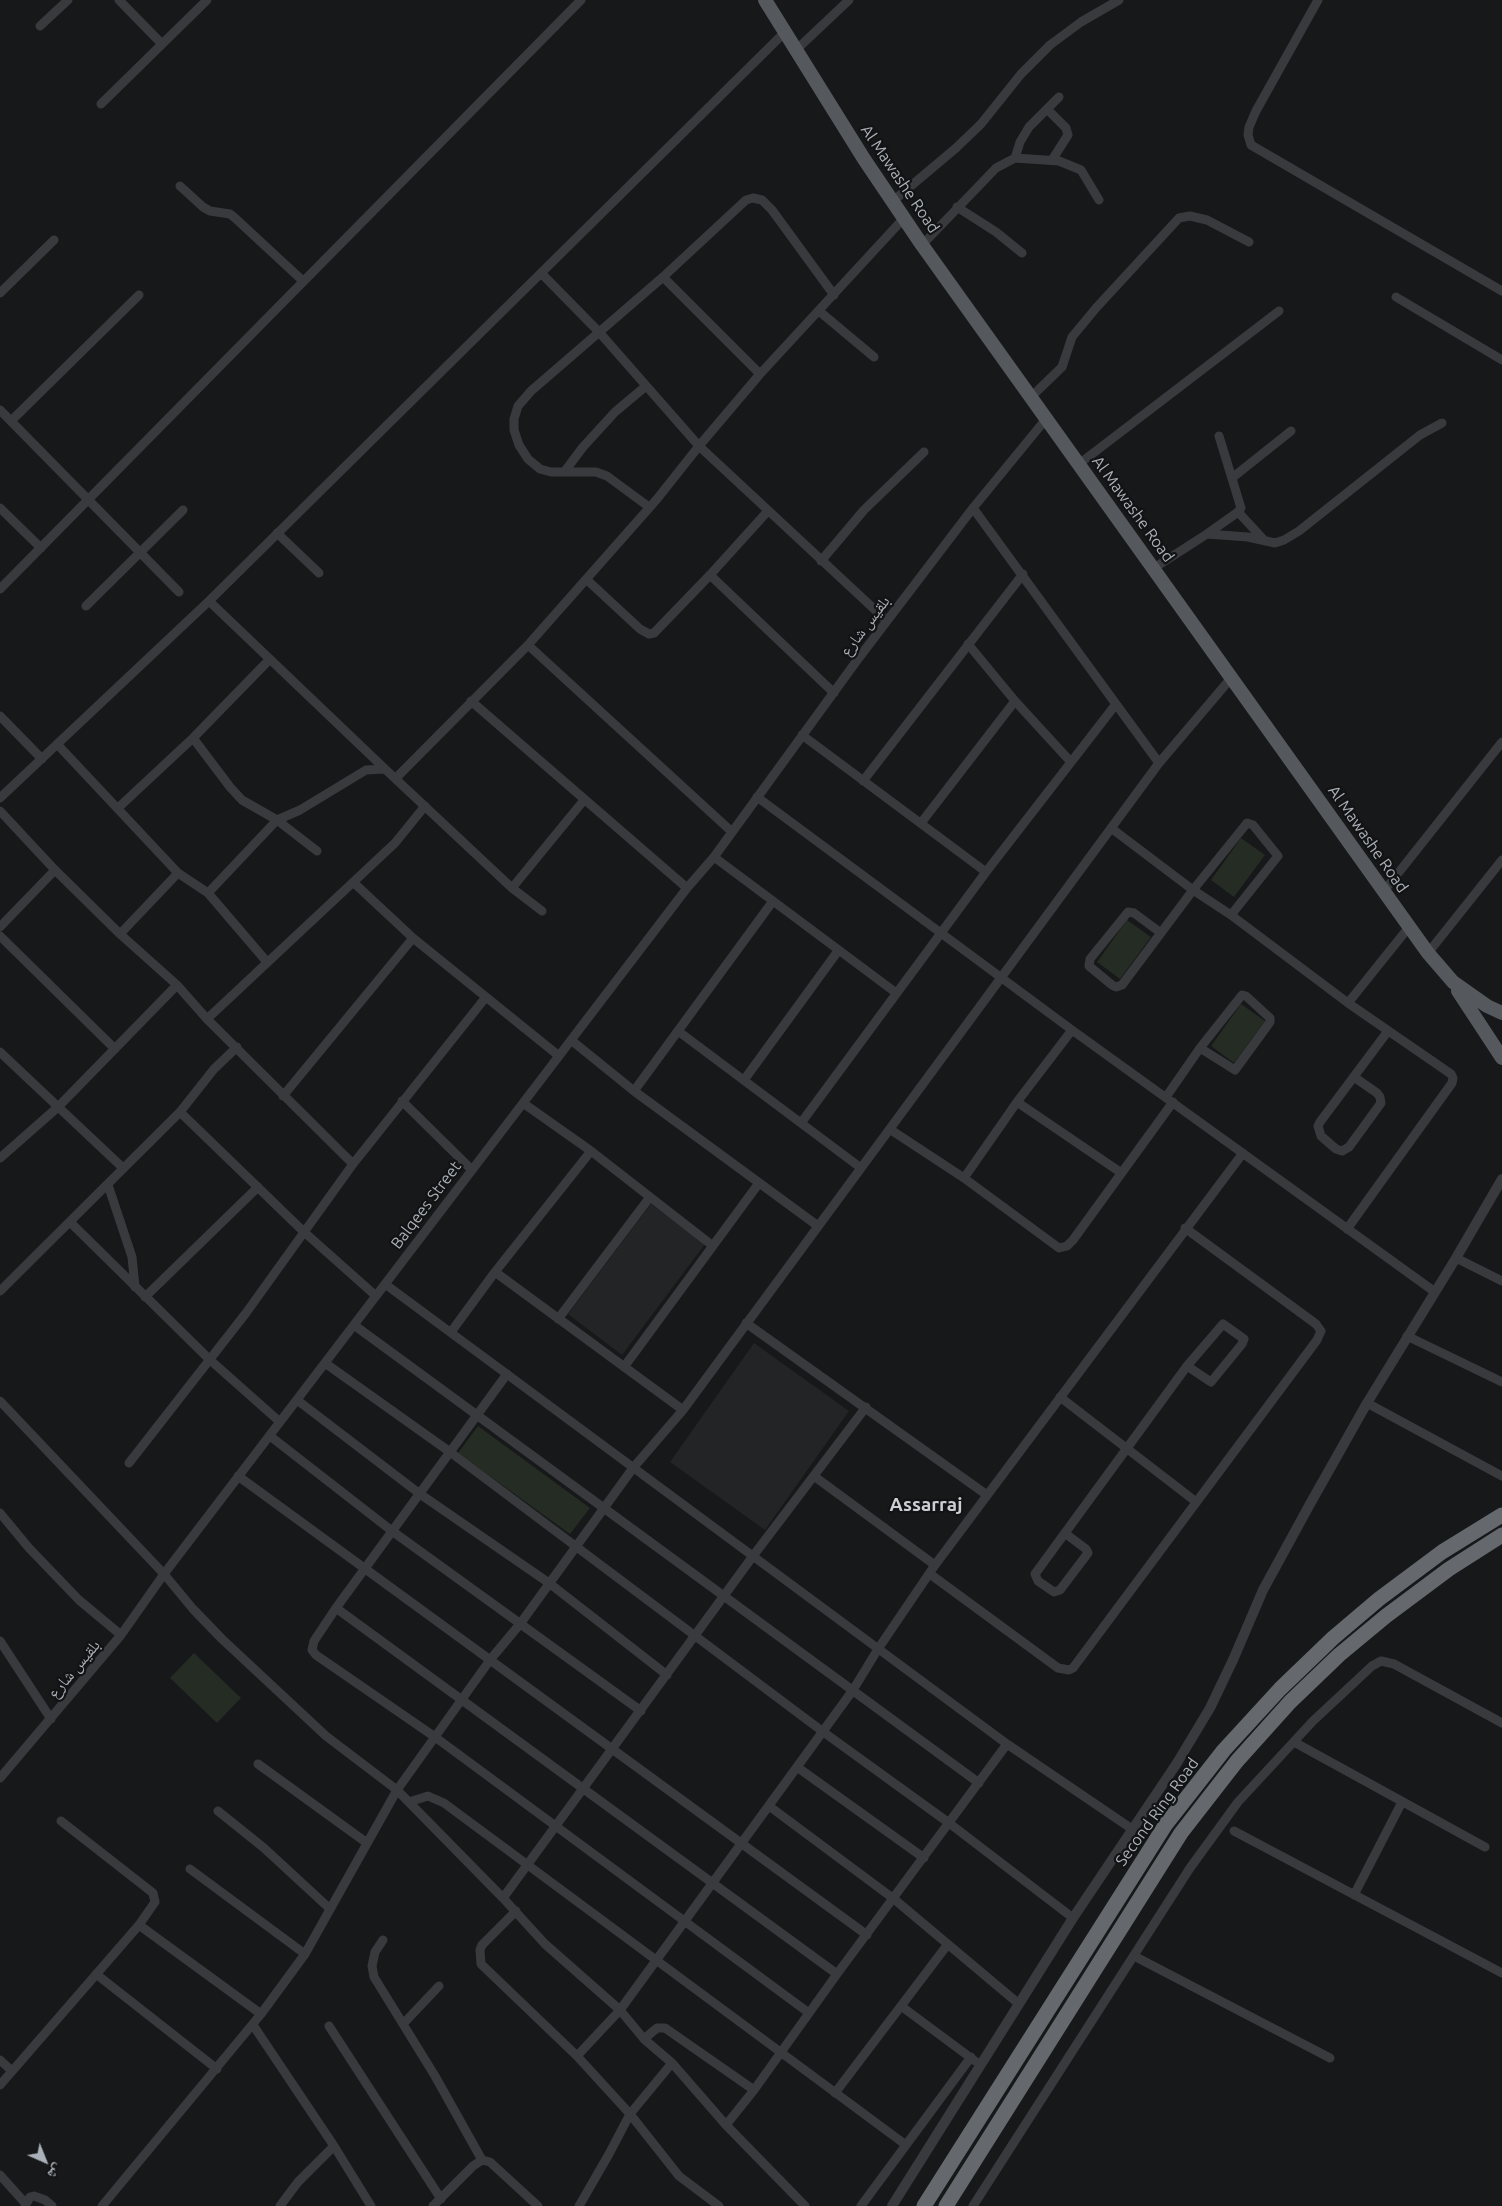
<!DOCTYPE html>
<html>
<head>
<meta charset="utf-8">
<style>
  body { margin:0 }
  #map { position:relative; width:1502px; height:2206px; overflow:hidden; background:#171819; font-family:Ubuntu,"Noto Naskh Arabic",sans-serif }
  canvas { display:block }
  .north { position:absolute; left:20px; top:2136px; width:50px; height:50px; -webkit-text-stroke:4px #121314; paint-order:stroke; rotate:136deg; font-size:14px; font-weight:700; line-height:20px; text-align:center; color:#abb1b8 }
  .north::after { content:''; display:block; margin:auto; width:18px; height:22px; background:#abb1b8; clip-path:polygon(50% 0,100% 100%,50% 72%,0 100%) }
</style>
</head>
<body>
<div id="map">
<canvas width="1502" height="2206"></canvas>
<div class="north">ش</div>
</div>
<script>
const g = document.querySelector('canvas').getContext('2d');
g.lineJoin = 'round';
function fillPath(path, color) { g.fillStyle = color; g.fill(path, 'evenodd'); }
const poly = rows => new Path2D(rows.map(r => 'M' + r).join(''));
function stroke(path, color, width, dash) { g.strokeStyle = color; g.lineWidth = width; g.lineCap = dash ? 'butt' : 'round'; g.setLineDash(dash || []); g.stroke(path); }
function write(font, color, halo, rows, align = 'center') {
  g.font = font + ' Ubuntu,"Noto Naskh Arabic",sans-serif'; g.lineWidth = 4.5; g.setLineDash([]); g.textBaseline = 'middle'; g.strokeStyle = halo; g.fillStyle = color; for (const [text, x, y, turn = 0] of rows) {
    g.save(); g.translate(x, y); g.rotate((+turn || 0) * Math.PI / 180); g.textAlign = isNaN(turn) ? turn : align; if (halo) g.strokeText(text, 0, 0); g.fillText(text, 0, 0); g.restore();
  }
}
fillPath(poly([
  [651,1204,705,1244,622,1355,568,1314],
  [754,1343,849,1411,765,1530,670,1462]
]), '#232426');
fillPath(poly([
  [1241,838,1265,855,1234,897,1211,880],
  [1127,920,1151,937,1120,979,1097,962],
  [1241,1004,1265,1021,1234,1063,1211,1046],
  [478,1426,590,1508,570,1534,458,1453],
  [194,1653,241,1698,217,1723,170,1678]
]), '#242c24');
stroke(poly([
  [119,0,162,44],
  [1318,0,1256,111,1249,127,1248,135,1251,145,1502,291],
  [40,26,68,0],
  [796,50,849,0],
  [101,104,207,0],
  [1047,109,1066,128,1068,135,1052,160],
  [1015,158,1020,142,1029,127,1059,97],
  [180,186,203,207,210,211,230,214,235,218,303,281],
  [893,201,956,148,981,124,1021,74,1050,45,1081,22,1119,0],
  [957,207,996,232,1022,253],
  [922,245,996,168,1015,158,1059,161,1081,170,1099,200],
  [541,273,599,332,699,446,887,621],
  [663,277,760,374],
  [0,293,54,240],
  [1396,297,1502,360],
  [819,311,874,357],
  [1031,397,1062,367,1072,337,1096,308,1179,218,1190,216,1207,220,1249,242],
  [0,410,179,592],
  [11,421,139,295],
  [1079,464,1279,311],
  [565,471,583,447,615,412,646,386],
  [1232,478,1291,431],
  [649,507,607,476,596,472,551,472,540,469,528,459,519,445,514,430,514,419,518,406,531,391,663,277,746,200,753,198,762,200,772,210,834,295],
  [0,508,41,548],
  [973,508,1159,763],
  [1238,512,1265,541],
  [277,533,319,573],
  [1207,534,1238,512,1241,508,1219,436],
  [821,561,864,510,924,452],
  [1154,568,1207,534,1248,537,1275,543,1284,540,1299,531,1420,435,1442,423],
  [710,575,834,693],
  [586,579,640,629,649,634,654,633,710,575,767,512],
  [0,589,581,0],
  [209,601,385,769,512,888,542,911],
  [86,606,183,510],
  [968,644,1015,701,1070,761],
  [528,645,731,831],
  [471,701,687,888],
  [0,716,42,759],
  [802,735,986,872],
  [193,738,230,787,242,800,277,820,317,851],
  [57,744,178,873,208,893,267,962],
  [396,778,528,645,657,499,699,446,760,374,904,218],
  [863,781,1023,574],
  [757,797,1072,1030,1435,1292],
  [0,798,209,601,785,32],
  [118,808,193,738,270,659],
  [0,811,55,870,120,934,177,985,207,1019,353,1164],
  [921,823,1015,701],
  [1111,828,1193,890,1231,915,1348,1003,1451,1074,1453,1078,1452,1083,1347,1229],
  [714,857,895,992],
  [353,882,413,938,559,1056],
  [512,888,584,800],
  [1384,891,1502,742],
  [208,893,277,820,300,810,366,770,385,769],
  [0,927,55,870],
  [1161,933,1134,913,1128,912,1090,959,1089,966,1112,985,1116,987,1122,985,1193,890,1247,823,1253,825,1278,856,1231,915],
  [120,934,178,873],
  [0,936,115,1049],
  [1428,953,1502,860],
  [1348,1003,1409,927],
  [207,1019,395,843,425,806],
  [678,1031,861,1168],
  [571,1040,634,1091,818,1226],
  [0,1052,123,1168],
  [1354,1077,1377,1093,1380,1097,1381,1103,1349,1147,1342,1151,1336,1149,1321,1136,1318,1126,1320,1122,1388,1031],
  [744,1080,838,951],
  [634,1091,773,901],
  [283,1096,413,938],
  [1166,1097,1200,1048,1242,995,1246,996,1270,1018,1270,1022,1235,1070,1200,1048],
  [402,1101,472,1170],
  [1017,1102,1120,1172],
  [523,1103,591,1151,713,1246],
  [180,1112,303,1231,376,1296],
  [801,1123,986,872,1116,704],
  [891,1130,964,1178,1059,1248,1067,1246,1073,1240,1173,1102],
  [0,1158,58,1107,177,985],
  [964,1178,1017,1102,1072,1030],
  [108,1185,132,1257,135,1287],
  [70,1222,209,1359,280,1422],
  [1456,1258,1502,1281],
  [495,1272,683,1410],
  [385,1284,1007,1744,1132,1829],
  [0,1291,180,1112,214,1069,237,1047],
  [145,1297,258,1187],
  [558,1319,650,1197],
  [746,1323,987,1495],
  [354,1325,979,1783],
  [451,1332,495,1272,591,1151],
  [1407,1336,1502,1382],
  [325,1363,450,1452,822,1731,949,1823,1073,1918],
  [624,1367,759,1183],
  [507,1374,336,1608,314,1641,312,1650,316,1655,435,1737,809,2013],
  [1060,1397,1195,1501],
  [297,1400,420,1494,549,1583,667,1675],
  [0,1401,164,1574,193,1609,222,1639,326,1736,397,1790,503,1898,545,1944,620,2010,644,2039,672,2063,726,2125,805,2206],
  [1367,1403,1502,1476],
  [270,1436,392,1531,641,1711],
  [129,1463,246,1313,353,1164,486,997],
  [238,1476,867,1935],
  [814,1476,935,1565],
  [0,1513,29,1548,79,1600,121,1635],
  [1066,1534,1086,1549,1088,1553,1060,1590,1054,1592,1038,1581,1035,1574,1187,1366,1223,1324,1244,1339,1242,1344,1211,1382,1187,1366],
  [930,1574,1058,1668,1069,1670,1073,1668,1317,1340,1321,1331,1316,1324,1185,1228],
  [336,1608,837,1974],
  [0,1641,51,1719],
  [1294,1742,1485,1847],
  [258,1764,367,1843],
  [797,1767,924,1858],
  [0,1778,121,1635,164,1574,687,888,714,857,858,659,973,508,1046,419],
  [409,1802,428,1796,444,1803,906,2145],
  [769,1806,894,1899,1019,2004],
  [218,1811,264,1848,329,1908],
  [61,1821,153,1893,155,1902,139,1925],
  [1234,1831,1502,1973],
  [190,1869,305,1954],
  [1354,1895,1402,1802],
  [503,1898,753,1556,866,1407],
  [516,1911,482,1945,480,1950,481,1964,577,2056,630,2114,679,2176,719,2206],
  [383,1940,375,1952,372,1966,374,1977,435,2076,482,2160],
  [1134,1956,1330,2058],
  [96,1974,217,2069],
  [901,2006,975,2061],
  [403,2024,439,1986],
  [253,2025,334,2146,371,2206],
  [329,2026,441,2199],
  [644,2039,657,2028,665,2028,754,2090],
  [577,2056,620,2010,853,1690,878,1649,935,1565,1243,1153],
  [0,2060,12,2071],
  [0,2085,139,1925,261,2014],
  [835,2093,948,1944],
  [726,2125,754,2090,837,1974,1007,1744],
  [0,2175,26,2204],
  [25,2206,30,2197,34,2196,45,2200,52,2206],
  [102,2206,261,2014,305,1954,397,1790,490,1660,520,1624,633,1468,683,1410,1159,763,1232,677],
  [280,2206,298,2182,334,2146],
  [433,2206,473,2166,482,2160,490,2162,538,2206],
  [579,2206,609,2154,630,2114,672,2063],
  [861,2206,971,2057],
  [973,2206,1190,1868,1238,1802,1313,1721,1372,1666,1381,1661,1394,1664,1502,1723]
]), '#393a3e', 9);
stroke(poly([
  [892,2206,1073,1918,1177,1763,1210,1708,1233,1660,1263,1590,1310,1504,1367,1403,1456,1258,1502,1179]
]), '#393a3e', 10);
stroke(poly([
  [765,0,864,159,922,245,1428,953,1453,982,1487,1006,1502,1013],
  [1458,991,1502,1058]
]), '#55585c', 14);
stroke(poly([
  [924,2206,1166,1824,1224,1750,1280,1689,1333,1638,1379,1599,1442,1552,1502,1515],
  [946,2206,1181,1833,1237,1761,1290,1702,1339,1655,1386,1616,1449,1569,1502,1535]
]), '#65696e', 15);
write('16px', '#abb1b8', '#121314', [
  ["Al Mawashe Road",900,179,56],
  ["Al Mawashe Road",1133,509,54],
  ["بلقيس شارع",865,626,-53],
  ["Al Mawashe Road",1368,839,55],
  ["Balqees Street",426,1205,-53],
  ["بلقيس شارع",74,1669,-50],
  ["Second Ring Road",1157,1812,-54]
]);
write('bold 19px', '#cbcfd4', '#121314', [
  ["Assarraj",926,1505]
]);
</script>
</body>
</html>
